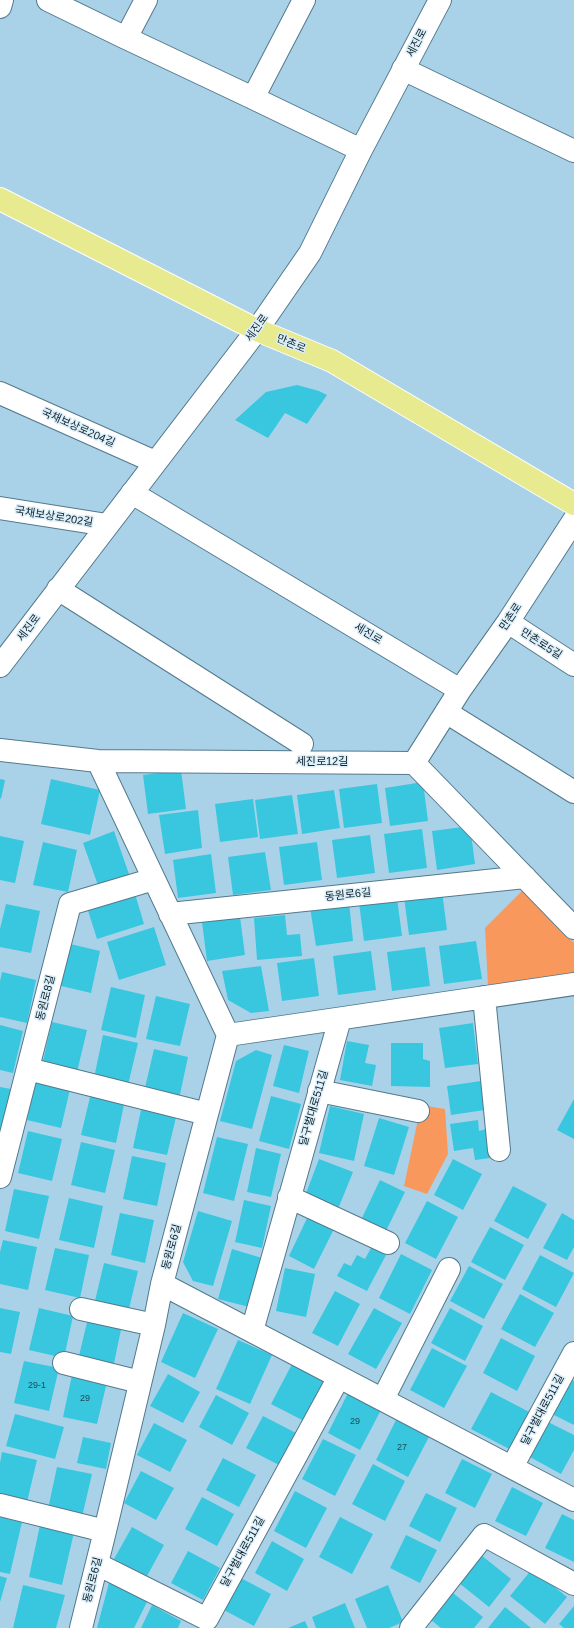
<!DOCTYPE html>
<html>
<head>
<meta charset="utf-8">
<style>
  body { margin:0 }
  canvas { display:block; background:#a9d2e8 }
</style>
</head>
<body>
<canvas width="574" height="1628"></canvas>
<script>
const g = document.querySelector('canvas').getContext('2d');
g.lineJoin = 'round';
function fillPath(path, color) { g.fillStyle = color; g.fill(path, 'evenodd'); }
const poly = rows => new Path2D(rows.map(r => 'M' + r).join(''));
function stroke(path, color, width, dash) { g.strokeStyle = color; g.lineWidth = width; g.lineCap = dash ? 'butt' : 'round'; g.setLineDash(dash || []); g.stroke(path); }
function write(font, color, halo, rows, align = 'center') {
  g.font = font + ' Helvetica,"Noto Sans KR",sans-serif'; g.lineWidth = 3; g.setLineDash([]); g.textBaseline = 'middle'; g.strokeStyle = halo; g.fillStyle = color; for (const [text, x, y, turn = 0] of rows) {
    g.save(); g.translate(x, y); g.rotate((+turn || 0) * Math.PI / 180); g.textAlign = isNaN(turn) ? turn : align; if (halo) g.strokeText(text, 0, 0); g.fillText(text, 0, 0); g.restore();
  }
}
fillPath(poly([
  [523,890,574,943,574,974,488,987,485,928],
  [421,1105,445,1109,448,1154,427,1194,404,1186]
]), '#f9985c');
fillPath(poly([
  [297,385,319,391,327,395,307,424,285,413,268,438,235,420,266,392],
  [181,770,186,809,148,814,143,775],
  [0,779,5,780,1,799,0,798],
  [51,779,100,790,90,835,41,824],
  [423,782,428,821,390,826,385,788],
  [377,784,382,823,344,828,339,789],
  [334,790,340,828,302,834,297,795],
  [292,795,298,834,260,839,255,800],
  [253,799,258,837,220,842,215,804],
  [198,810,202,848,165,854,159,815],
  [470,826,475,864,437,870,432,831],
  [422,829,427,868,389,873,384,834],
  [114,831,130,877,99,888,83,843],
  [370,835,375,873,337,878,332,840],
  [0,836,24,841,15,883,0,880],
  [43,842,77,850,68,892,33,885],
  [317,842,322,880,284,885,279,847],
  [265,852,271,890,233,895,228,857],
  [211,854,216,893,178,898,173,860],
  [133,887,144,924,97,939,85,901],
  [442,891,447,930,409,935,404,897],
  [397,898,402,936,364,941,359,903],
  [349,902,353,941,316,946,310,907],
  [6,904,40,911,31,953,0,947,0,929],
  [285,915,287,935,300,934,302,956,257,960,254,918],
  [240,917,245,955,207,961,202,922],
  [154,927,166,965,119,980,107,942],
  [476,941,482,979,444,984,439,946],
  [66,943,100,951,91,993,57,985],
  [425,947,430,986,392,991,387,952],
  [371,951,376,990,338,995,333,956],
  [314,958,319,996,282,1001,277,963],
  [261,966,269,1011,251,1013,228,1000,222,971],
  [2,972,36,980,27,1023,0,1017,0,981],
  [111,987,145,995,136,1038,101,1030],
  [156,996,190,1004,180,1046,146,1039],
  [52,1022,87,1030,77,1072,42,1065],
  [473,1023,478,1064,445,1068,439,1028],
  [0,1025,23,1031,13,1073,0,1070],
  [103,1035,138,1043,128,1085,94,1078],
  [347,1041,369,1045,365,1063,376,1065,372,1086,340,1080],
  [391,1043,423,1043,423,1059,430,1061,430,1087,391,1086],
  [284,1045,309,1051,299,1093,273,1086],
  [154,1049,188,1057,179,1099,144,1092],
  [256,1050,272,1055,252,1129,220,1121,236,1061],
  [36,1078,71,1085,61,1128,27,1120],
  [481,1081,485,1110,451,1115,447,1086],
  [0,1087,11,1089,1,1132,0,1132],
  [91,1093,125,1100,116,1143,81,1135],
  [271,1096,301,1104,289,1149,259,1141],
  [574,1099,574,1139,557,1130],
  [142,1105,177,1113,167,1155,133,1148],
  [330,1106,364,1114,354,1161,319,1153],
  [379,1118,409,1127,394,1175,364,1166],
  [478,1120,479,1131,486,1129,490,1158,475,1160,473,1148,454,1151,450,1124],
  [28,1131,62,1139,52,1181,18,1173],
  [217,1137,248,1144,234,1201,203,1193],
  [81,1142,115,1150,105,1193,71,1185],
  [256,1148,281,1154,271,1197,247,1192],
  [132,1156,166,1163,157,1206,123,1199],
  [319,1159,353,1172,338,1209,305,1196],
  [453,1159,482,1174,463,1210,434,1195],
  [380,1180,405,1192,386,1231,361,1220],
  [513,1186,547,1204,528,1239,494,1221],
  [14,1189,49,1196,39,1239,5,1231],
  [69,1198,103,1206,94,1248,59,1240],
  [244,1200,271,1206,262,1248,235,1242],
  [427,1201,458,1217,436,1259,405,1243],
  [198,1211,232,1221,213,1286,193,1281,183,1262],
  [120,1213,154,1220,145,1263,111,1255],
  [562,1213,574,1220,574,1247,567,1260,543,1248],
  [309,1214,335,1227,314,1269,289,1256],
  [490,1227,524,1245,505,1280,471,1262],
  [3,1240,37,1247,28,1290,0,1284,0,1252],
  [55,1248,89,1255,80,1298,45,1290],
  [371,1248,386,1255,367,1291,337,1276,344,1263,351,1266,357,1255,365,1259],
  [232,1249,262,1258,249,1307,218,1299],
  [401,1254,432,1270,410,1314,379,1298],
  [540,1255,574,1273,556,1307,522,1289],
  [104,1263,138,1271,128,1313,94,1305],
  [469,1266,503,1284,484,1319,450,1301],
  [285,1268,315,1274,306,1317,276,1311],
  [335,1291,360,1304,338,1346,312,1333],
  [520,1294,554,1313,535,1347,501,1329],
  [0,1308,20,1312,11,1354,0,1352],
  [39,1308,73,1316,64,1358,29,1350],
  [374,1308,402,1323,376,1369,348,1354],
  [450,1308,483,1326,465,1361,431,1343],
  [183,1313,218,1329,195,1378,161,1362],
  [88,1318,122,1325,113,1368,78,1360],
  [501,1338,535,1356,517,1391,483,1373],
  [238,1340,272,1355,250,1404,216,1389],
  [432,1348,467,1366,444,1408,410,1390],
  [24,1361,59,1368,49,1411,14,1403],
  [292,1364,324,1381,304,1421,271,1404],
  [168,1374,200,1392,183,1423,150,1406],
  [72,1375,107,1382,97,1424,63,1417],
  [571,1379,574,1381,574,1425,552,1414],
  [491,1392,535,1415,515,1452,471,1429],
  [348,1393,381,1410,360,1450,328,1433],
  [216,1395,249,1413,232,1445,199,1427],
  [15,1414,64,1427,55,1459,6,1446],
  [263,1416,296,1433,279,1465,246,1448],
  [396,1420,429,1437,408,1477,376,1460],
  [546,1421,574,1435,574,1450,561,1474,528,1456],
  [154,1423,187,1440,170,1472,137,1455],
  [83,1437,111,1443,106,1469,77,1463],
  [323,1439,356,1455,335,1496,302,1479],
  [2,1452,37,1460,27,1502,0,1496,0,1463],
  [223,1458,256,1475,239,1507,206,1490],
  [462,1459,492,1474,475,1508,445,1493],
  [373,1464,405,1481,385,1521,352,1504],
  [57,1467,92,1474,82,1517,48,1509],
  [141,1471,174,1488,156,1520,124,1503],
  [512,1487,543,1503,526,1536,495,1521],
  [295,1491,327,1508,306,1548,274,1531],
  [426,1493,457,1508,440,1542,409,1526],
  [202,1497,234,1514,217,1546,185,1529],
  [562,1514,574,1520,574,1562,545,1548],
  [0,1517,22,1522,10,1574,0,1572],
  [340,1517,373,1534,352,1574,319,1557],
  [40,1525,74,1532,62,1585,29,1577],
  [132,1527,164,1545,147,1576,114,1559],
  [406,1535,437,1550,420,1583,390,1568],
  [272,1541,304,1559,287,1591,255,1573],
  [188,1551,220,1568,203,1600,171,1583],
  [476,1551,511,1579,489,1607,454,1579],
  [532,1569,567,1597,545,1624,510,1596],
  [0,1576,7,1578,0,1602],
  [239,1577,271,1594,254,1626,222,1609],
  [110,1579,148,1600,134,1628,97,1628],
  [23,1585,65,1595,56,1628,13,1628],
  [388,1585,403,1622,389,1628,367,1628,355,1599],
  [448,1589,483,1617,474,1628,441,1628,426,1616],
  [345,1603,355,1628,316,1628,312,1617],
  [152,1605,181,1621,178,1628,141,1628],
  [574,1606,574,1628,564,1628,559,1624],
  [505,1607,531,1628,488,1628],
  [305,1621,308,1628,288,1628]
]), '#38c7de');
const minor = poly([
  [48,0,126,38,146,0],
  [304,0,253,98,361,150],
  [0,7,2,0],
  [126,38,253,98],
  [403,69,574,151],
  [0,393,155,462],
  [132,493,460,690],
  [0,508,107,525],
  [58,589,302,744],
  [508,622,574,665],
  [0,666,257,330,310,253,361,150,440,0],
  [446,712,574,792],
  [0,750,98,761,414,763,574,928],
  [414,763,460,690,508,622,574,520],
  [170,914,525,877],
  [484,997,499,1150],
  [228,1035,574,984],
  [28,1069,207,1114],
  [319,1091,418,1111],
  [0,1177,70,904,154,879],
  [289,1197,388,1243],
  [162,1284,574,1500],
  [81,1309,154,1325],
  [252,1331,340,1019],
  [64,1363,140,1382],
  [383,1399,449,1269],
  [512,1467,574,1353],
  [0,1505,105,1531],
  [97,1564,207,1619,339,1377],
  [81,1628,105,1531,154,1325,162,1284,228,1035,98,761],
  [411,1628,484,1535,574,1584]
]);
const major = poly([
  [0,199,257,330,332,361,574,504]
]);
stroke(minor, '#53798d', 24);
stroke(major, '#fff', 24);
stroke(minor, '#fff', 22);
stroke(major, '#e8ea8f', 22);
write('9px', '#1c4b57', null, [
  ["29-1",37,1386],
  ["29",85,1399],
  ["29",355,1422],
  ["27",402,1448]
]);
write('11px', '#12222a', '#dbeffa', [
  ["세진로",417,43,-62],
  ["세진로",257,328,-54],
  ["만촌로",291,344,22],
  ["국채보상로204길",78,428,24],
  ["국채보상로202길",54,517,9],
  ["만촌로",511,617,-56],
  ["세진로",29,628,-53],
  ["세진로",368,634,31],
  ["만촌로5길",541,644,33],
  ["세진로12길",322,762],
  ["동원로6길",348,895,-6],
  ["동원로8길",46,998,-76],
  ["달구벌대로511길",314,1108,-74],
  ["동원로6길",172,1247,-75],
  ["달구벌대로511길",543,1410,-62],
  ["달구벌대로511길",243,1552,-61],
  ["동원로6길",93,1580,-76]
]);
</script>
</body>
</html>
